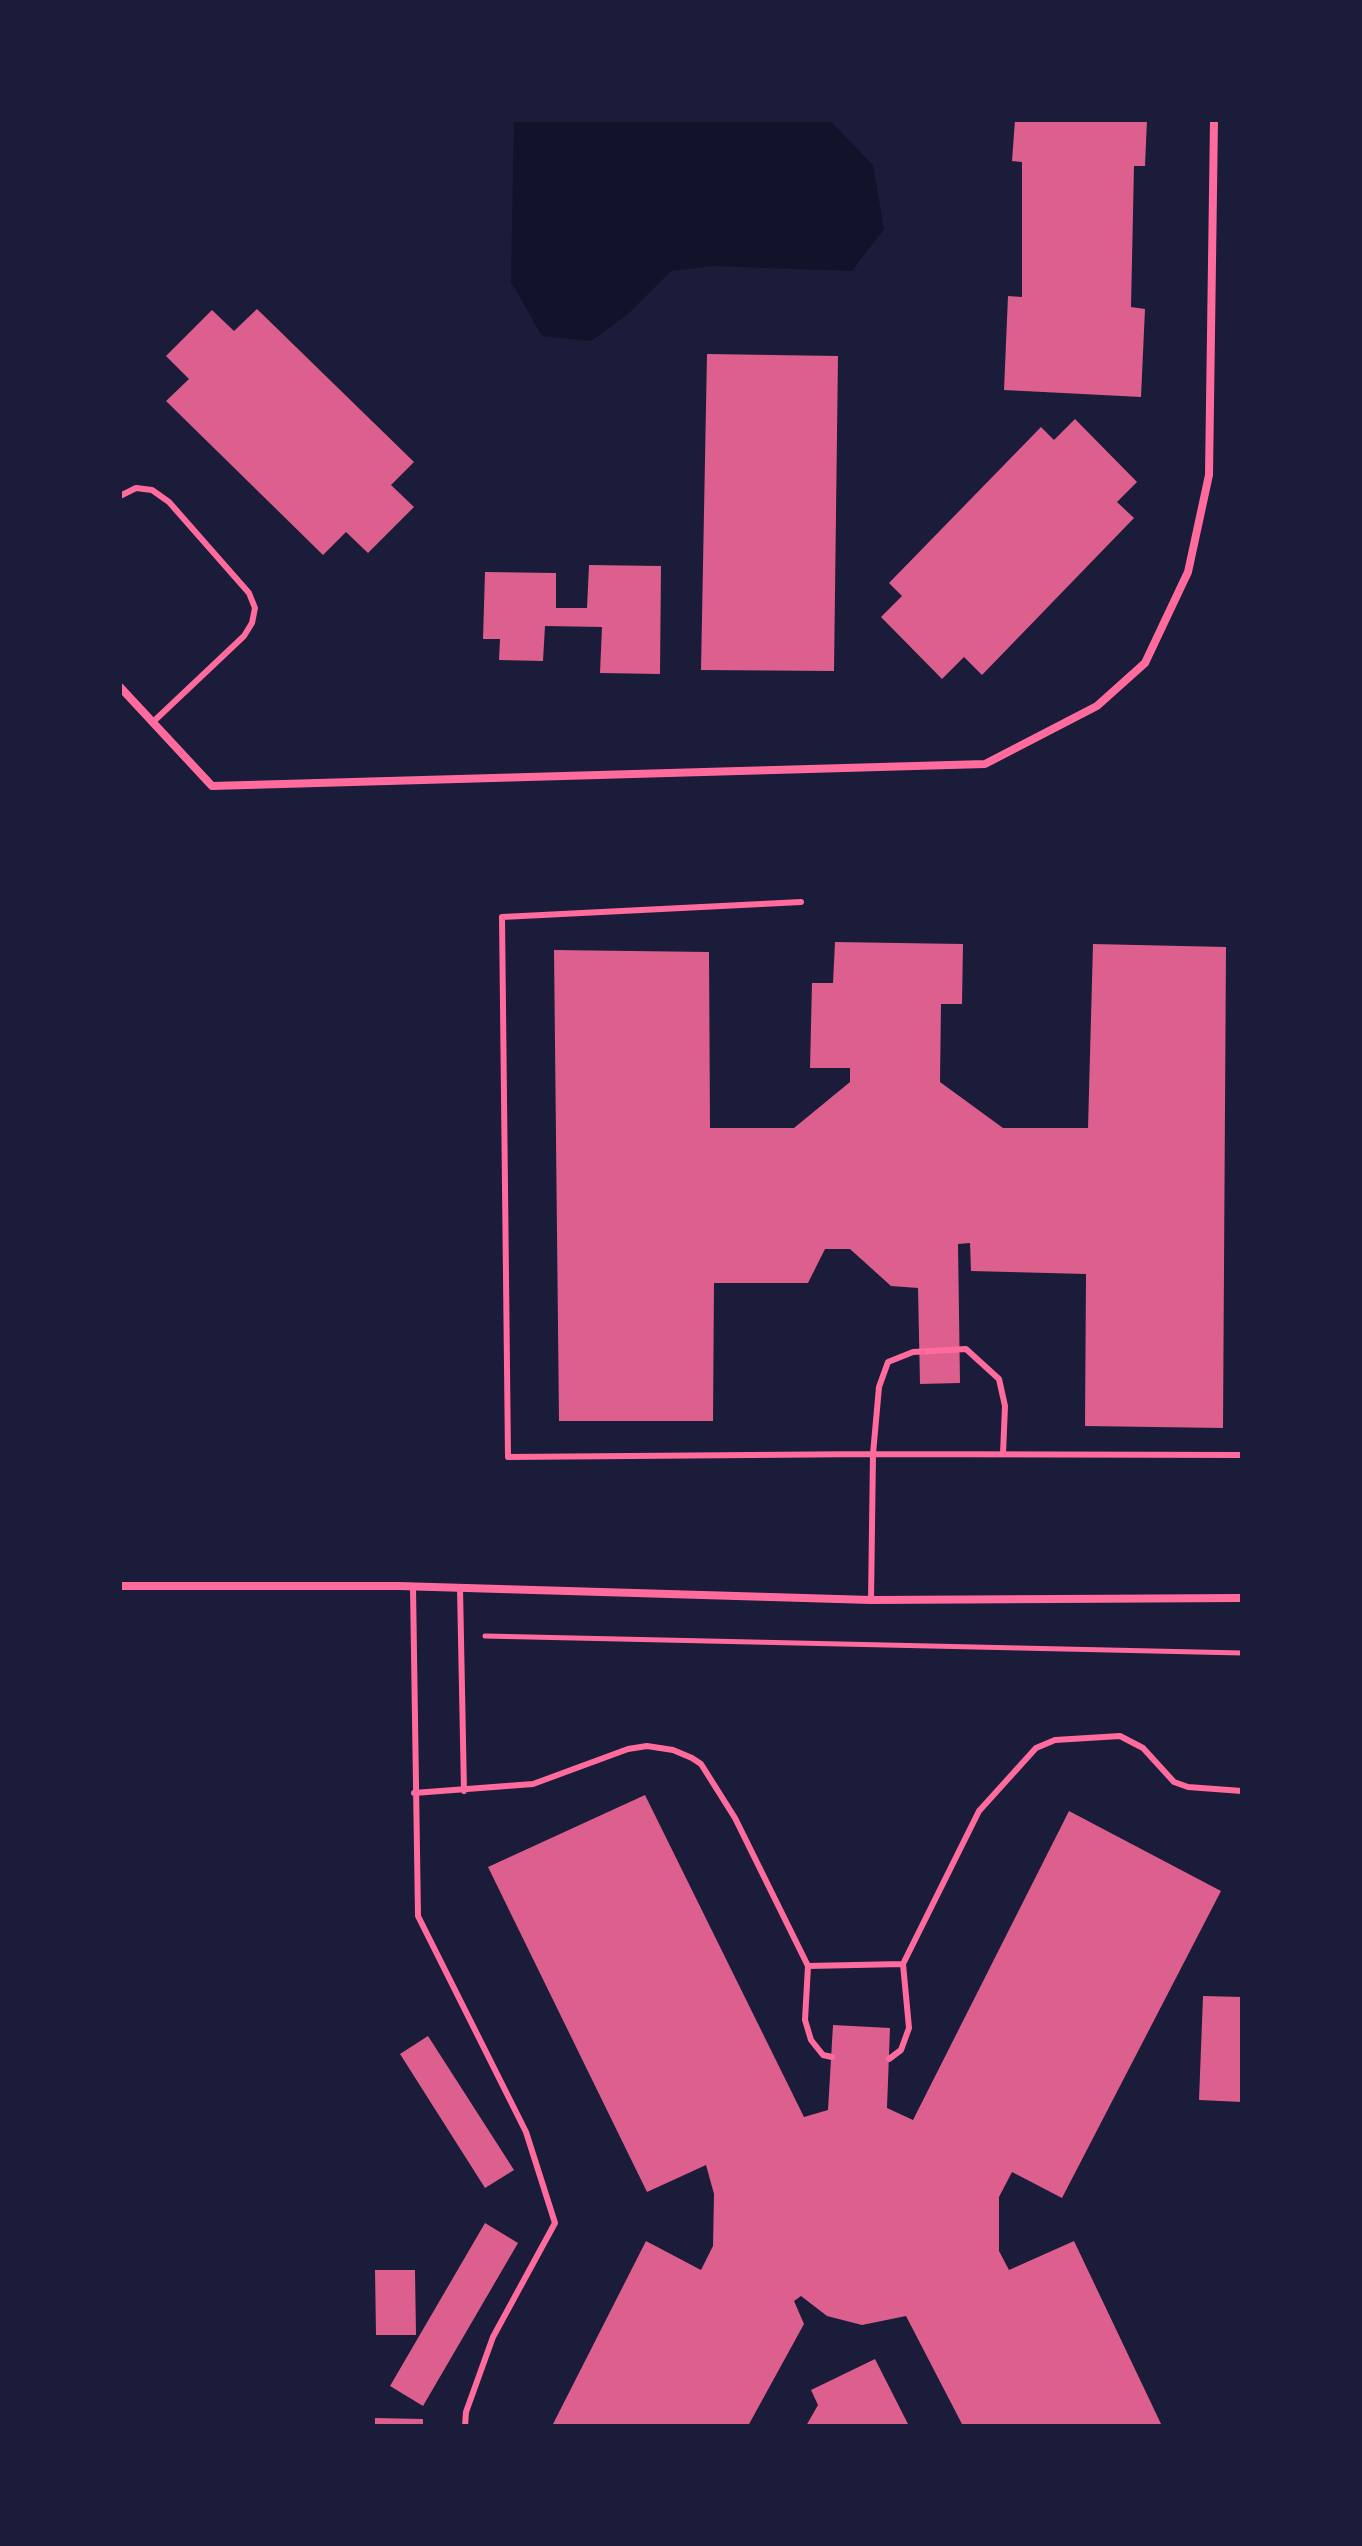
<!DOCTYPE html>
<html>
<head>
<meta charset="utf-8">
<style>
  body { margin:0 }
  #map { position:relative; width:1362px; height:2546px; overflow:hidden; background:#1b1b3a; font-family:"Noto Sans",sans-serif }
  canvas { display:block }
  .frame { position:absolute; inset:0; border:122px solid #1b1b3a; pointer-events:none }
</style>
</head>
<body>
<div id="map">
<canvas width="1362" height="2546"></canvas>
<div class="frame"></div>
</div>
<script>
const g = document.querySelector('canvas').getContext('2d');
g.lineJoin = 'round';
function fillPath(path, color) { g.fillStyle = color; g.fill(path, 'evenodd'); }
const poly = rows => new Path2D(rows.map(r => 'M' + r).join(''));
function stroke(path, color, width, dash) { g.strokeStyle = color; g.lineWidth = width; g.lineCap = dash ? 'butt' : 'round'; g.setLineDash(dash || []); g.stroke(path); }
fillPath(poly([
  [514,120,829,120,873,165,884,229,852,271,713,266,671,271,628,314,591,341,542,336,511,282]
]), '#12122b');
fillPath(poly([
  [1015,120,1147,120,1145,166,1134,166,1131,307,1145,309,1141,397,1004,390,1008,296,1022,297,1022,162,1012,161],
  [257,309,414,462,391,485,414,507,368,553,346,532,323,555,166,401,189,379,166,356,212,310,234,331],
  [707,354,838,356,834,671,701,670],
  [1075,419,1137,482,1117,502,1134,518,982,675,964,657,942,679,881,617,902,596,889,583,1041,427,1054,440],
  [589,565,661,566,660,674,600,673,602,627,545,626,543,661,499,660,500,639,483,639,485,572,556,573,556,608,587,608],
  [835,942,963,944,962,1004,941,1004,940,1082,1003,1128,1088,1128,1093,944,1226,947,1223,1428,1085,1426,1086,1274,971,1271,970,1243,958,1244,960,1383,920,1384,918,1288,891,1286,850,1249,825,1249,808,1283,714,1283,713,1421,559,1421,554,950,709,952,710,1128,794,1128,850,1082,850,1068,810,1068,812,983,833,983],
  [645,1795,804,2117,828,2110,833,2025,890,2028,887,2108,913,2120,1069,1811,1221,1891,1062,2198,1012,2172,999,2197,999,2251,1009,2270,1074,2241,1162,2426,963,2426,906,2316,862,2325,827,2316,801,2296,794,2301,804,2324,748,2426,552,2426,646,2241,701,2270,713,2246,714,2194,706,2165,647,2192,488,1867],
  [1203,1996,1242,1997,1242,2102,1199,2100],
  [428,2036,514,2170,485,2188,400,2054],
  [485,2223,518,2243,423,2406,390,2386],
  [375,2270,415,2270,416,2335,376,2335],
  [875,2359,909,2426,806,2426,818,2405,811,2390],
  [375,2418,423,2419,423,2426,375,2426]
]), '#dd5f8e');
stroke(poly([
  [485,1636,1242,1653]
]), '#ff6b9d', 5);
stroke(poly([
  [120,496,136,488,152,490,169,502,249,593,255,608,252,623,244,636,153,722],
  [801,902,502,917,508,1457,873,1454,879,1387,888,1362,913,1352,966,1349,999,1379,1005,1406,1003,1454],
  [413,1587,418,1916,526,2132,555,2223,493,2337,466,2412,465,2426],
  [460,1588,464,1791],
  [871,1600,873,1454,1242,1455],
  [414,1793,533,1784,628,1749,647,1746,673,1750,692,1758,701,1764,735,1818,808,1966,903,1964,979,1811,1036,1748,1055,1740,1120,1736,1143,1748,1174,1782,1188,1787,1242,1791],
  [808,1966,805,2020,811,2040,823,2055,832,2057],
  [889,2059,901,2050,909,2028,903,1964]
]), '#ff6b9d', 6);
stroke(poly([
  [120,687,212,786,985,764,1097,706,1145,663,1188,572,1209,475,1214,120],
  [120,1586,399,1586,871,1600,1242,1598]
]), '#ff6b9d', 8);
</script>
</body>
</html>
